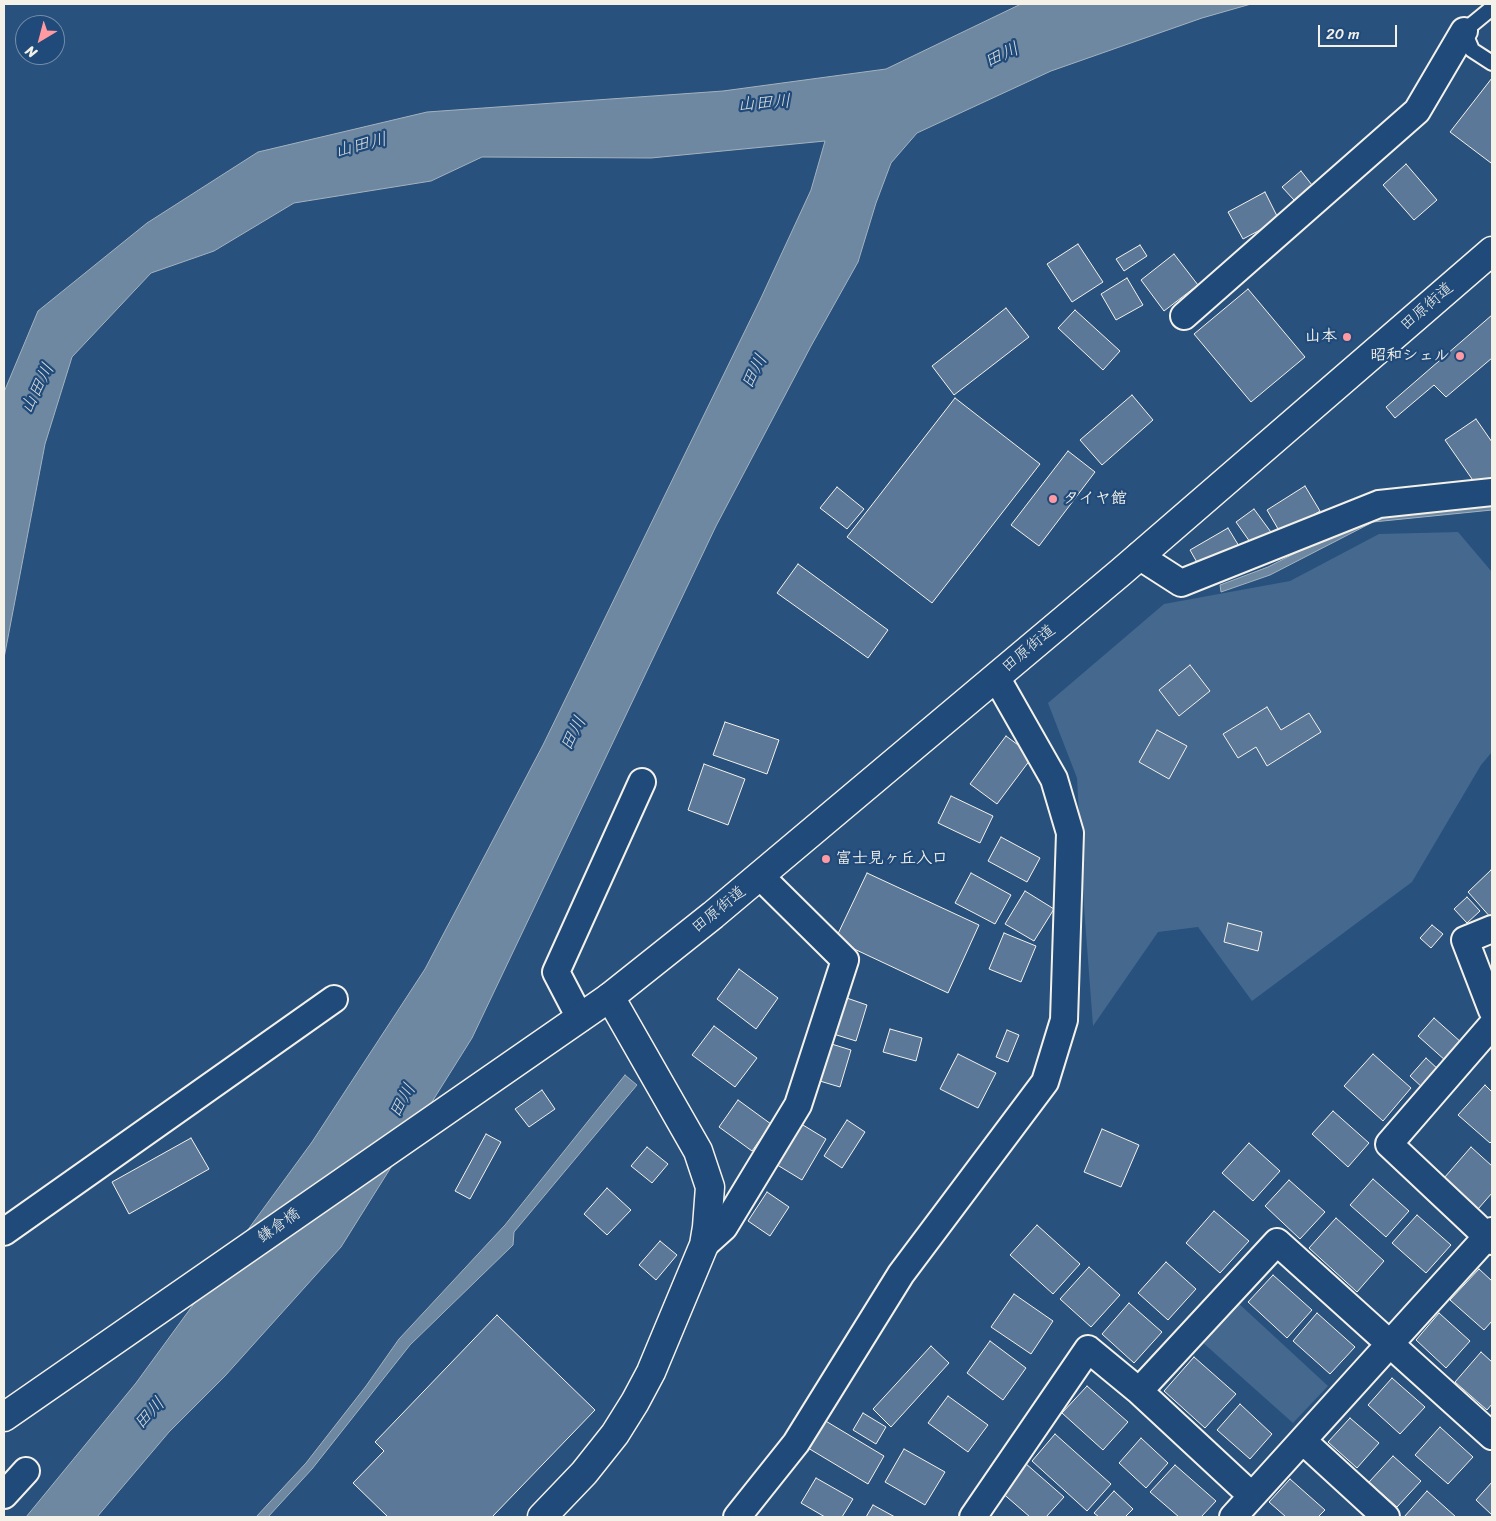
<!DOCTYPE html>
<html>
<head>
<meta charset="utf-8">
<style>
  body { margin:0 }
  #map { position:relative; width:1496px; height:1521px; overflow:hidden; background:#28517e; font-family:Sriracha,sans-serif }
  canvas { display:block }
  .frame { position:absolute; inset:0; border:5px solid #f4f1e8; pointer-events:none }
  .north { position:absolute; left:15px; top:15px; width:50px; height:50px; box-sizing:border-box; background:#1f4a7a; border:1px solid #748da6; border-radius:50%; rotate:217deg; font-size:14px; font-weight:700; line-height:20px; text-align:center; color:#f4f1e8 }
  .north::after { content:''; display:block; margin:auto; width:18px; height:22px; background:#ff9aa2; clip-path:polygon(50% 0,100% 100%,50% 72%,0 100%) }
  .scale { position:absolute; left:1318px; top:25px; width:79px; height:22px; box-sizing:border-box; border:2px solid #f4f1e8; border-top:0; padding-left:6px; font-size:15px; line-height:18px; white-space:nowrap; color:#f4f1e8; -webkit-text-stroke:4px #1f4a7a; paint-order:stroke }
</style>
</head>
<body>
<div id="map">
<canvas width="1496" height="1521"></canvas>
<div class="frame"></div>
<div class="north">N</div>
<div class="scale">20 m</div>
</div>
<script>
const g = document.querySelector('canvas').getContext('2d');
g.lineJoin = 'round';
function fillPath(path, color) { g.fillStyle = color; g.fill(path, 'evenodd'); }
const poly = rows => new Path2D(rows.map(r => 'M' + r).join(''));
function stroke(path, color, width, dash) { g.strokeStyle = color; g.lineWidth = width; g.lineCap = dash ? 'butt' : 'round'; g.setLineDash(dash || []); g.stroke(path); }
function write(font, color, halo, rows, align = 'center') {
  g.font = font + ' Sriracha,"Klee One",sans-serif'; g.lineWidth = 4.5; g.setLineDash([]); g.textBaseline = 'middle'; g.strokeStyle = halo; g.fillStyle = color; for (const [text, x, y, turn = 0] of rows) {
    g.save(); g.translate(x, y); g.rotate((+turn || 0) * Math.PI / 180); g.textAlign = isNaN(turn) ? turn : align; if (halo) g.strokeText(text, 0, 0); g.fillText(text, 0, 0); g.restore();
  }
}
fillPath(poly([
  [1458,532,1492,572,1492,752,1481,765,1412,882,1252,1001,1198,927,1158,932,1093,1026,1084,907,1077,778,1048,703,1164,604,1290,581,1379,534],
  [1236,1301,1328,1386,1293,1423,1201,1341]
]), '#45688e');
const water = poly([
  [1021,4,1251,4,1202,18,1051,71,917,133,891,163,876,203,858,262,811,346,716,526,472,1038,341,1247,225,1376,169,1432,97,1517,26,1517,136,1383,312,1142,425,969,543,745,761,298,811,190,825,141,651,158,482,157,431,181,294,203,214,251,151,273,72,357,45,444,4,658,4,392,38,311,147,223,258,152,427,112,723,91,886,69,1021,4],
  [1492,501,1492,510,1373,522,1270,575,1221,592,1220,585,1268,567,1372,514,1492,501],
  [625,1075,637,1085,514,1232,513,1245,410,1345,312,1469,268,1517,256,1517,306,1463,366,1386,399,1339,505,1225,625,1075]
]);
fillPath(water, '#6e88a2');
stroke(water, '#a4b2be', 1);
const building = poly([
  [1492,78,1492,161,1491,163,1450,132,1492,78],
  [1406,164,1437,200,1414,220,1383,185,1406,164],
  [1301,171,1312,185,1294,200,1282,187,1301,171],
  [1265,192,1279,220,1243,239,1228,212,1265,192],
  [1078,244,1103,282,1072,302,1047,264,1078,244],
  [1140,245,1147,256,1124,271,1116,259,1140,245],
  [1174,254,1198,285,1164,311,1141,280,1174,254],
  [1127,278,1143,305,1116,320,1101,294,1127,278],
  [1248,289,1305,357,1251,402,1194,334,1248,289],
  [1006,308,1029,337,954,395,932,366,1006,308],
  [1075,310,1120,351,1103,370,1058,328,1075,310],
  [1492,315,1492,358,1446,397,1434,385,1395,418,1386,407,1492,315],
  [1132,395,1153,420,1102,465,1080,440,1132,395],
  [955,398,1040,464,932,603,847,537,955,398],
  [1476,419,1492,442,1492,480,1479,489,1445,440,1476,419],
  [1068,451,1095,472,1039,546,1011,525,1068,451],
  [1305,486,1320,511,1281,534,1267,510,1305,486],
  [837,487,864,509,847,529,820,508,837,487],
  [1254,509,1276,539,1257,552,1236,522,1254,509],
  [1228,528,1242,551,1203,573,1190,550,1228,528],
  [798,564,888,630,868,658,777,593,798,564],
  [1190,665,1210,691,1179,716,1159,690,1190,665],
  [1267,707,1281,730,1309,713,1321,732,1267,766,1256,747,1238,758,1223,734,1267,707],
  [725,722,779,740,767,774,713,755,725,722],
  [1157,730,1187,746,1169,779,1139,762,1157,730],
  [1006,736,1033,756,997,804,970,784,1006,736],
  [704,764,745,779,728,825,688,810,704,764],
  [951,796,993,816,980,843,938,823,951,796],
  [1001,837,1040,858,1027,882,988,861,1001,837],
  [1491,870,1492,872,1492,919,1468,892,1491,870],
  [867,873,979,925,948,993,835,940,867,873],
  [971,873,1011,895,995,924,955,903,971,873],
  [1025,891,1054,909,1034,941,1005,924,1025,891],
  [1467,897,1480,911,1467,923,1454,909,1467,897],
  [1228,923,1262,932,1258,951,1224,942,1228,923],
  [1432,925,1443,934,1431,948,1420,938,1432,925],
  [1004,933,1036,946,1021,982,989,969,1004,933],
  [739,969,778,998,756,1029,717,999,739,969],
  [838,995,867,1005,856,1041,827,1032,838,995],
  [1434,1018,1462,1043,1446,1061,1418,1036,1434,1018],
  [714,1026,757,1058,735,1087,692,1055,714,1026],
  [890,1029,922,1038,916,1061,883,1052,890,1029],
  [1007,1030,1019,1035,1008,1062,996,1057,1007,1030],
  [825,1042,851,1050,840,1087,813,1079,825,1042],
  [958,1054,996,1073,978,1108,940,1089,958,1054],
  [1373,1054,1411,1088,1383,1121,1344,1086,1373,1054],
  [1426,1058,1440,1071,1424,1089,1410,1076,1426,1058],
  [1485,1085,1492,1092,1492,1141,1490,1143,1458,1115,1485,1085],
  [542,1090,555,1109,529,1127,515,1109,542,1090],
  [738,1100,771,1124,752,1151,719,1127,738,1100],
  [1333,1111,1369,1143,1348,1167,1312,1134,1333,1111],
  [847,1120,865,1132,842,1168,824,1156,847,1120],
  [798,1122,826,1139,802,1180,774,1163,798,1122],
  [1102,1129,1139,1145,1121,1187,1084,1172,1102,1129],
  [486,1134,501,1142,470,1199,455,1191,486,1134],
  [191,1138,209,1169,129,1214,112,1182,191,1138],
  [1249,1143,1280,1171,1253,1201,1222,1173,1249,1143],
  [647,1147,668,1164,652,1183,631,1166,647,1147],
  [1471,1147,1492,1166,1492,1193,1478,1209,1444,1178,1471,1147],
  [1373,1179,1409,1211,1386,1237,1350,1205,1373,1179],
  [1289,1180,1325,1212,1300,1239,1265,1206,1289,1180],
  [607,1188,631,1210,607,1235,584,1214,607,1188],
  [767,1192,789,1207,770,1236,748,1221,767,1192],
  [1214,1211,1249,1241,1220,1273,1186,1243,1214,1211],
  [1417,1215,1451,1245,1426,1273,1392,1243,1417,1215],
  [1336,1218,1384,1261,1357,1292,1309,1248,1336,1218],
  [1037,1225,1080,1264,1053,1294,1010,1255,1037,1225],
  [660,1241,677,1255,656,1280,639,1265,660,1241],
  [1166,1262,1196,1289,1168,1320,1138,1293,1166,1262],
  [1089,1267,1120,1295,1091,1327,1060,1299,1089,1267],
  [1479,1269,1492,1281,1492,1321,1484,1330,1450,1300,1479,1269],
  [1273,1275,1312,1310,1287,1338,1248,1302,1273,1275],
  [1014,1294,1053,1321,1031,1354,991,1327,1014,1294],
  [1129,1303,1162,1332,1134,1363,1102,1334,1129,1303],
  [1317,1313,1355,1347,1330,1374,1293,1341,1317,1313],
  [1439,1313,1470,1341,1446,1368,1416,1340,1439,1313],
  [497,1315,595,1410,492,1517,388,1517,353,1483,384,1451,375,1442,497,1315],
  [990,1341,1026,1368,1003,1400,967,1373,990,1341],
  [931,1346,949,1363,891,1427,873,1409,931,1346],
  [1481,1352,1492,1362,1492,1404,1487,1410,1455,1382,1481,1352],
  [1194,1357,1236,1394,1205,1428,1164,1391,1194,1357],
  [1392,1378,1425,1407,1400,1434,1368,1405,1392,1378],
  [1087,1386,1128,1422,1103,1450,1062,1413,1087,1386],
  [948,1396,988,1425,968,1452,928,1423,948,1396],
  [1240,1404,1272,1434,1250,1459,1217,1430,1240,1404],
  [863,1413,886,1427,876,1444,853,1430,863,1413],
  [1350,1418,1379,1443,1357,1468,1328,1442,1350,1418],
  [824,1420,884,1456,868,1484,808,1448,824,1420],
  [1440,1427,1473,1457,1448,1484,1415,1455,1440,1427],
  [1055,1434,1111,1484,1087,1511,1032,1461,1055,1434],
  [1141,1438,1168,1463,1146,1488,1119,1463,1141,1438],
  [904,1449,945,1472,925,1505,885,1482,904,1449],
  [1393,1456,1421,1481,1397,1507,1369,1482,1393,1456],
  [1025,1463,1064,1497,1046,1517,1030,1517,1000,1491,1025,1463],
  [1175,1465,1216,1501,1201,1517,1179,1517,1150,1492,1175,1465],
  [816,1478,853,1499,842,1517,825,1517,801,1503,816,1478],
  [1290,1479,1325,1510,1318,1517,1286,1517,1269,1502,1290,1479],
  [1492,1482,1492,1515,1476,1500,1492,1482],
  [1114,1491,1133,1509,1125,1517,1099,1517,1094,1513,1114,1491],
  [1427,1491,1456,1517,1404,1517,1427,1491],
  [873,1505,895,1517,866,1517,873,1505]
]);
fillPath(building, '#5b7899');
stroke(building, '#f4f1e8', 1);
const service = poly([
  [1492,8,1464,31,1472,50,1492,63]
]);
const minor = poly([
  [1184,316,1417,111,1464,31],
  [1139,556,1181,583,1379,504,1492,492],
  [1492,929,1465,940,1492,1010],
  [580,1018,556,972,642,782],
  [1492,1025,1389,1144,1492,1241],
  [4,1232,334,999],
  [704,1245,724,1227,798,1105,845,960,760,876],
  [1139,1391,1252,1496],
  [1303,1441,1386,1517],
  [4,1495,26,1471],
  [737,1517,796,1443,901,1274,1045,1082,1064,1020,1070,833,1054,779,996,677],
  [973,1517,1088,1349,1139,1391,1277,1242,1492,1436],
  [1233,1517,1492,1231]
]);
const tertiary = poly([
  [542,1517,584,1473,615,1434,635,1402,651,1372,704,1245,707,1227,710,1187,698,1151,610,997]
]);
const primary = poly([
  [4,1417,610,997,713,915,1121,572,1492,251]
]);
stroke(service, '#f4f1e8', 18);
stroke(minor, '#f4f1e8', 30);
stroke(tertiary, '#f4f1e8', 31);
stroke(primary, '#f4f1e8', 31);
stroke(service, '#1f4a7a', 14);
stroke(minor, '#1f4a7a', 26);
stroke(tertiary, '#1f4a7a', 28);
stroke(primary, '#1f4a7a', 28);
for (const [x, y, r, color] of [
  [1347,337,5,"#ff9aa2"],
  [1460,356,5,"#ff9aa2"],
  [1053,499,5,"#ff9aa2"],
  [826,859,5,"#ff9aa2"]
]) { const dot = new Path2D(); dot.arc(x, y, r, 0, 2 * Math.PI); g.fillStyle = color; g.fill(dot); stroke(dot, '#1f4a7a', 2); }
write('16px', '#f4f1e8', '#1f4a7a', [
  ["田原街道",1427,307,-41],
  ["田原街道",1029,649,-40],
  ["田原街道",719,910,-39],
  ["鎌倉橋",279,1226,-35]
]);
write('bold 16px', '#f4f1e8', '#1f4a7a', [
  ["山本",1337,337],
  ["昭和シェル",1450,356],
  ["タイヤ館",1063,499,"left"],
  ["富士見ヶ丘入口",836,859,"left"]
], 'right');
write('italic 18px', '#d9dcda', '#1f4a7a', [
  ["田川",1002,56,-25],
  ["山田川",764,104,-4],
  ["山田川",361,146,-14],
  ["田川",755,372,-63],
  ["山田川",38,389,-63],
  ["田川",574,734,-63],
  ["田川",403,1101,-61],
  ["田川",150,1414,-47]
]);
</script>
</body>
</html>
